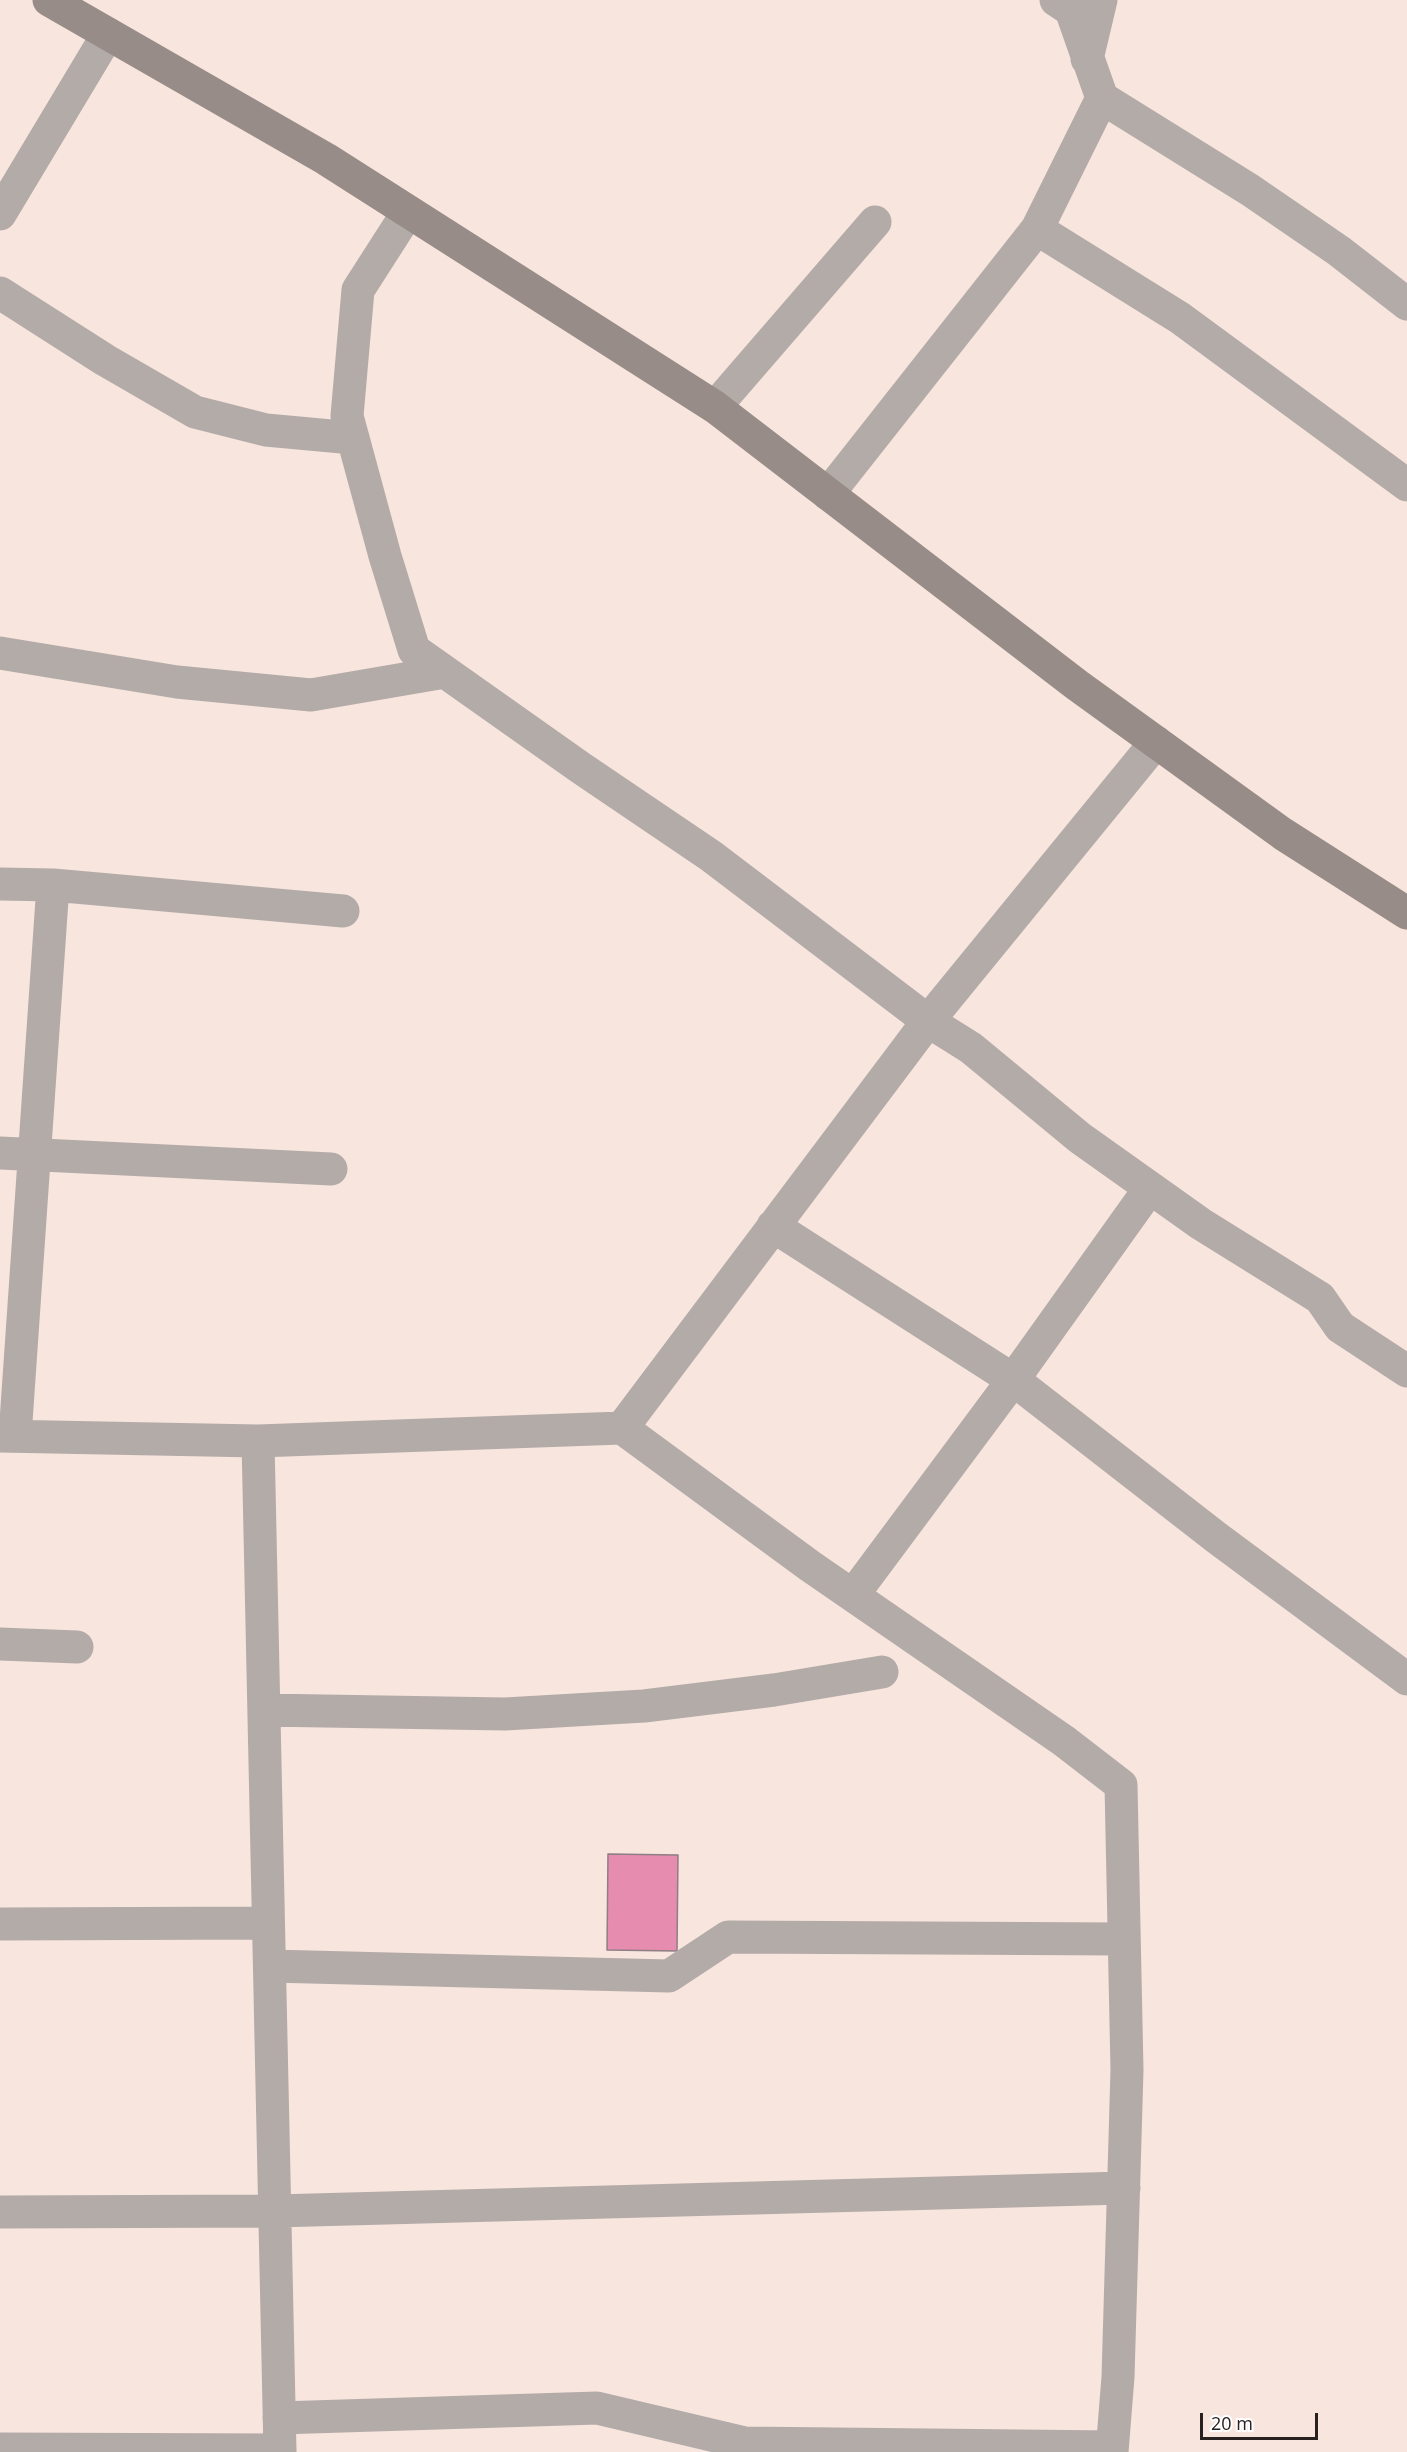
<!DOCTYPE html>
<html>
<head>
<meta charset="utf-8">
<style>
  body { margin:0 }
  #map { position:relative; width:1407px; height:2452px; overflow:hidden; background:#f8e5de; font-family:"Open Sans",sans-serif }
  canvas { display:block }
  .scale { position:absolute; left:1200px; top:2413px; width:118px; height:27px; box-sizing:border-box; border:3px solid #28211f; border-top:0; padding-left:8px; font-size:18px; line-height:21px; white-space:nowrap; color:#28211f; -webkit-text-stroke:4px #fff; paint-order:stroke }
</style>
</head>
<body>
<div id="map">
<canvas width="1407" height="2452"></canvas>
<div class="scale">20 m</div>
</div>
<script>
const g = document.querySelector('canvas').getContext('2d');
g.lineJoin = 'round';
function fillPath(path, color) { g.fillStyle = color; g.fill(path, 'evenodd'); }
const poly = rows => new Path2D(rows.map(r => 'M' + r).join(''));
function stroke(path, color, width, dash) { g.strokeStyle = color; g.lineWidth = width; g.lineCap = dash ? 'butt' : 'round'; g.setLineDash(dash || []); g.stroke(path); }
const building = poly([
  [608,1854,678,1855,677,1951,607,1950,608,1854]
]);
fillPath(building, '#e58caf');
stroke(building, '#8f7e84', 1.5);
stroke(poly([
  [1056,0,1071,10,1102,98],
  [1087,59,1101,0],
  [408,212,358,290,347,416,385,556,414,650,581,768,711,856,928,1021,971,1048,1080,1138,1201,1224,1320,1298,1340,1327,1407,1371],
  [0,214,108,34],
  [1037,229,1102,98,1250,190,1339,251,1407,304],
  [0,293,105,360,195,412,266,430,353,438],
  [715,407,875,222],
  [828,494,1037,229,1180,318,1407,485],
  [0,653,177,682,311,695,445,672],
  [0,884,53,885,15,1436],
  [53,885,343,911],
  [0,1153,331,1169],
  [773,1226,1015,1381,1217,1538,1407,1679],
  [0,1436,258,1441],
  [853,1595,1013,1380,1150,1188],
  [0,1644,77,1647],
  [264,1710,505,1714,644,1706,774,1690,882,1672],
  [0,1924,268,1923],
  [270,1966,669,1976,728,1937,1124,1939],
  [0,2212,275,2211,1124,2188],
  [279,2418,597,2408,745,2443,1112,2447],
  [0,2449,280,2450],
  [280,2452,258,1441,622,1428],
  [1112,2452,1118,2377,1127,2070,1121,1785,1064,1741,810,1566,622,1428,928,1021,1156,742]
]), '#b3aba8', 33);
stroke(poly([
  [49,0,326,159,715,407,1077,685,1283,834,1407,913]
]), '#988c88', 33);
</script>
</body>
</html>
